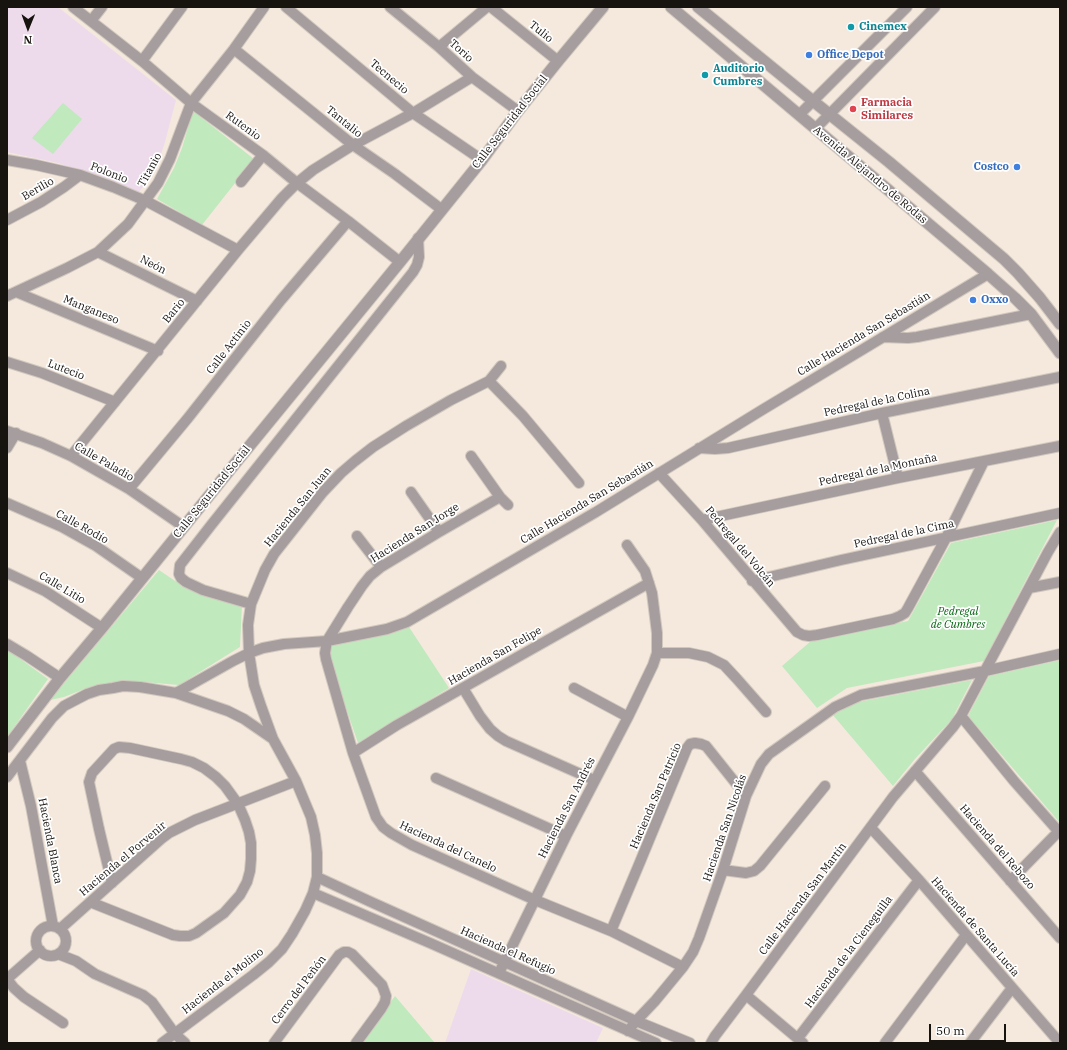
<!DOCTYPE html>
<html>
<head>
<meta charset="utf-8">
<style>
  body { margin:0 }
  #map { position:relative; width:1067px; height:1050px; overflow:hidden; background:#f5e9de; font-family:"IBM Plex Serif",serif }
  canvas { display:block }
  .frame { position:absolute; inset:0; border:8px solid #17130f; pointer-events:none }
  .north { position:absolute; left:8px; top:8px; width:40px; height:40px; -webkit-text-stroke:3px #fff; paint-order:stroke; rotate:181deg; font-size:11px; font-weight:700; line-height:16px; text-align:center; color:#17130f }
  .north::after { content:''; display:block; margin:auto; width:14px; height:18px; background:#17130f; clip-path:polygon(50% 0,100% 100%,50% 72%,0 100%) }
  .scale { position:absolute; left:929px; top:1024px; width:77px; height:18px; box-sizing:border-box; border:2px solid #17130f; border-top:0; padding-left:5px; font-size:12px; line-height:14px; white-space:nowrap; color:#17130f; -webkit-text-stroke:3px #fff; paint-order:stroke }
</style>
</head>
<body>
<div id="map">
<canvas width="1067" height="1050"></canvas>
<div class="frame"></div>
<div class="north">N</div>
<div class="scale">50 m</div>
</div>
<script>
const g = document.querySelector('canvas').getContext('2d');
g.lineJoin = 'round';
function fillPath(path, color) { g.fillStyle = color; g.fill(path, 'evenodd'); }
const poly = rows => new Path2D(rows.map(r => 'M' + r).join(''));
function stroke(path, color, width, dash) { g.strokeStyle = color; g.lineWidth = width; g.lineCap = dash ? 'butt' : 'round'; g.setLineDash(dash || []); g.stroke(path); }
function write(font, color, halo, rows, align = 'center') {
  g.font = font + ' "IBM Plex Serif",serif'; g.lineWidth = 3.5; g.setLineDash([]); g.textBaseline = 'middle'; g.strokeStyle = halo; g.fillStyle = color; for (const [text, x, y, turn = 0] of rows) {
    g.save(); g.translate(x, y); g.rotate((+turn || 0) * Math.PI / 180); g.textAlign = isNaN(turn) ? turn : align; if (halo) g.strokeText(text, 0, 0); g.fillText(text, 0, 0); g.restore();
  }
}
fillPath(poly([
  [10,7,58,7,176,100,165,142,156,169,139,192,58,163,7,152,7,9],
  [471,969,603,1028,596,1043,445,1043]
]), '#eddbec');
fillPath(poly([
  [63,103,82,119,53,154,32,138],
  [193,111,254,159,202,225,157,199,174,168,182,148],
  [1057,520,984,661,847,688,817,708,782,666,811,641,908,621,951,543],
  [159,570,184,587,223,601,242,605,240,647,179,685,132,681,92,686,64,697,50,700],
  [409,627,449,688,358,743,326,649,329,640,390,634],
  [7,650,12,653,48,679,7,737],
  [1060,660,1060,823,968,716,989,676],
  [972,680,952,719,915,759,893,786,832,714,853,703],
  [395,996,435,1043,360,1043]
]), '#c0e9be');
const minor = poly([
  [73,7,142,61,191,103,263,155,297,183,348,221,400,262],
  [286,7,413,113,482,160],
  [390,7,439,47,472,77,518,111],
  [491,7,558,61],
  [91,21,102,7],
  [439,47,487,7],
  [234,49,353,145,395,174,441,209],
  [142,61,182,7],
  [799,115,907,7],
  [815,129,935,7],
  [7,160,36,165,80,175,113,187,146,201,238,250],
  [241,182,263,155],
  [7,220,41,202,64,187,80,175],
  [98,252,197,301],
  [16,292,158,351],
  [7,296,67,268,98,252,128,224,158,183,170,159,191,103,234,49,264,7],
  [883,337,908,338,917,337,1031,314],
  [7,362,42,373,115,402],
  [489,381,523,416,579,483],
  [882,413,898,478],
  [7,431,42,443,71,456,129,489,184,527],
  [7,448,16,433],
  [699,448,715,449,728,448,882,413,1060,377],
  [71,456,238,250,282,198,297,183,313,170,353,145,413,113,472,77],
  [471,456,500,497,508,505],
  [659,473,702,520,797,632,803,635,809,636,817,635,893,619,900,616,905,613,908,608,946,538,984,461],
  [129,489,188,418,281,300,348,221],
  [411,492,439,532],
  [500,497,439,532,381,567,370,576,362,586,348,607,327,641,325,653,326,659,353,753,376,817,383,827,391,833,412,845,535,900,611,931,683,967],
  [7,503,62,527,96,546,142,578],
  [702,520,898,478,1060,446],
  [357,536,381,567],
  [7,573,45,591,102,628],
  [752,581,841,560,1060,513],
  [1029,588,1060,582],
  [251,604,203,590,186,582,181,578,179,574,180,565,212,524,413,272,417,265,419,257,418,238],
  [7,644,27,656,60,678],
  [657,653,689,653,708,657,724,665,737,679,766,712],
  [463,688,480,716,490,729,498,736,506,741,594,780],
  [574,688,628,717],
  [176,693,233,661,249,653,263,648,284,644,327,641,387,629,407,622,596,512,762,410,988,274],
  [961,716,1014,781,1059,832],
  [273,739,261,706,254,685,249,653,248,625,251,604,265,570,274,554,323,492,341,473,355,461,373,447,406,426,451,400,489,381,501,366],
  [353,753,397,725,649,583],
  [20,761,31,806,53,926],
  [915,771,1060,938],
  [7,777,52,718,64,706,87,694,99,690,113,688,123,686,140,687,176,693,228,711,244,719,273,739,296,781,311,817,315,835,317,853,317,877,313,893,305,911,292,934,282,949,269,962,253,975,162,1043],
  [436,778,492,803,566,836],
  [871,828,919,880,1060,1043],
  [723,870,746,873,754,871,760,866,825,786],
  [317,877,371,902,636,1021,690,1043],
  [1010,881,1060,830],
  [313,893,430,943,656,1043],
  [90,902,173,935,180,936,189,936,196,933,224,913,240,895,247,882,250,871,251,859,251,843,249,832,245,820,238,804,225,786,216,777,204,768,192,762,181,759,130,748,119,747,114,749,92,773,89,782,99,829,112,883],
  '36 941a15 15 0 1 1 30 0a15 15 0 1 1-30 0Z',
  [60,929,161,839,169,833,195,820,296,781],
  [611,931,640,862,687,748,690,744,695,743,701,744,706,746,746,796],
  [58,954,76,961,95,974,143,995,152,1002,175,1034,185,1043],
  [499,973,566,836,628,717,653,665,657,653,657,633,652,593,645,571,627,545],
  [7,979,14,988,24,997,63,1023],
  [7,979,40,950],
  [746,995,803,1043],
  [628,1031,636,1021,655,1001,683,967,693,952,699,938,723,870,746,796,761,764,769,754,835,707,861,695,985,671,1060,654],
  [798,1038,919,880],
  [274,1043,339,955,344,952,348,952,352,954,382,985,386,996,385,1002,381,1009,356,1043],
  [711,1043,715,1036,746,995,893,797,953,727,961,716,1048,552,1060,532],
  [885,1043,966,935],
  [970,1043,1012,988]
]);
const tertiary = poly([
  [671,7,988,274,1015,298,1031,314,1060,353],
  [698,7,813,101,889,162,1004,259,1018,273,1040,298,1060,324],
  [7,747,60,678,102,628,229,471,400,262,482,160,518,111,558,61,603,7]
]);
stroke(minor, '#d1c7bd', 12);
stroke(tertiary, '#d1c7bd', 13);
stroke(minor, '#a59d9e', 10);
stroke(tertiary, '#a59d9e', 11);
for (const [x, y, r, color] of [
  [851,27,4,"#0f9aa8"],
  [809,55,4,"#3f7fe0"],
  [705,75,4,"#0f9aa8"],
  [853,109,4,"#e0444e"],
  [1017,167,4,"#3f7fe0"],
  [973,300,4,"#3f7fe0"]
]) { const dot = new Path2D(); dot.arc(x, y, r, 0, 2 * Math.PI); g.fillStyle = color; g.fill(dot); stroke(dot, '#fff', 1.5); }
write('bold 11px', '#0d838f', '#fff', [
  ["Cinemex",859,27],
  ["Auditorio",713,69],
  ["Cumbres",713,82]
], 'left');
write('11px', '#17130f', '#fff', [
  ["Tulio",541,32,39],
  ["Torio",461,51,42],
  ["Tecnecio",389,77,40],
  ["Tantalio",344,122,39],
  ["Calle Seguridad Social",510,122,-52],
  ["Rutenio",243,126,36],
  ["Titanio",150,170,-61],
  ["Polonio",109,173,21],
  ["Avenida Alejandro de Rodas",870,175,40],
  ["Berilio",38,189,-30],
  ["Neón",153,265,27],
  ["Manganeso",91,310,22],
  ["Bario",174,311,-51],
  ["Calle Hacienda San Sebastián",864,334,-31],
  ["Calle Actinio",229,347,-52],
  ["Lutecio",66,370,21],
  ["Pedregal de la Colina",877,402,-12],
  ["Calle Paladio",104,462,30],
  ["Pedregal de la Montaña",878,470,-12],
  ["Calle Seguridad Social",212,492,-51],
  ["Calle Hacienda San Sebastián",587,502,-31],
  ["Hacienda San Juan",298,507,-51],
  ["Calle Rodío",82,527,29],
  ["Hacienda San Jorge",415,533,-32],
  ["Pedregal de la Cima",904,534,-12],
  ["Pedregal del Volcán",740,547,50],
  ["Calle Litio",62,588,31],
  ["Hacienda San Felipe",495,656,-30],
  ["Hacienda San Patricio",656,796,-67],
  ["Hacienda San Andrés",567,808,-63],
  ["Hacienda San Nicolás",725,828,-71],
  ["Hacienda Blanca",50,841,79],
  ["Hacienda del Canelo",448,847,25],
  ["Hacienda del Rebozo",997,847,49],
  ["Hacienda el Porvenir",123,859,-40],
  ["Calle Hacienda San Martín",803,899,-53],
  ["Hacienda de Santa Lucía",975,927,49],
  ["Hacienda el Refugio",508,951,24],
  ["Hacienda de la Cieneguilla",849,952,-53],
  ["Hacienda el Molino",223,981,-38],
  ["Cerro del Peñón",299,990,-53]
]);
write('bold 11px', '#366cbe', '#fff', [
  ["Office Depot",817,55],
  ["Costco",1009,167,"right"],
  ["Oxxo",981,300]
], 'left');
write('bold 11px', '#be3a42', '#fff', [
  ["Farmacia",861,103],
  ["Similares",861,116]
], 'left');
write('italic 11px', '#00670e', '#fff', [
  ["Pedregal",958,612],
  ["de Cumbres",958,625]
]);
</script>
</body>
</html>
